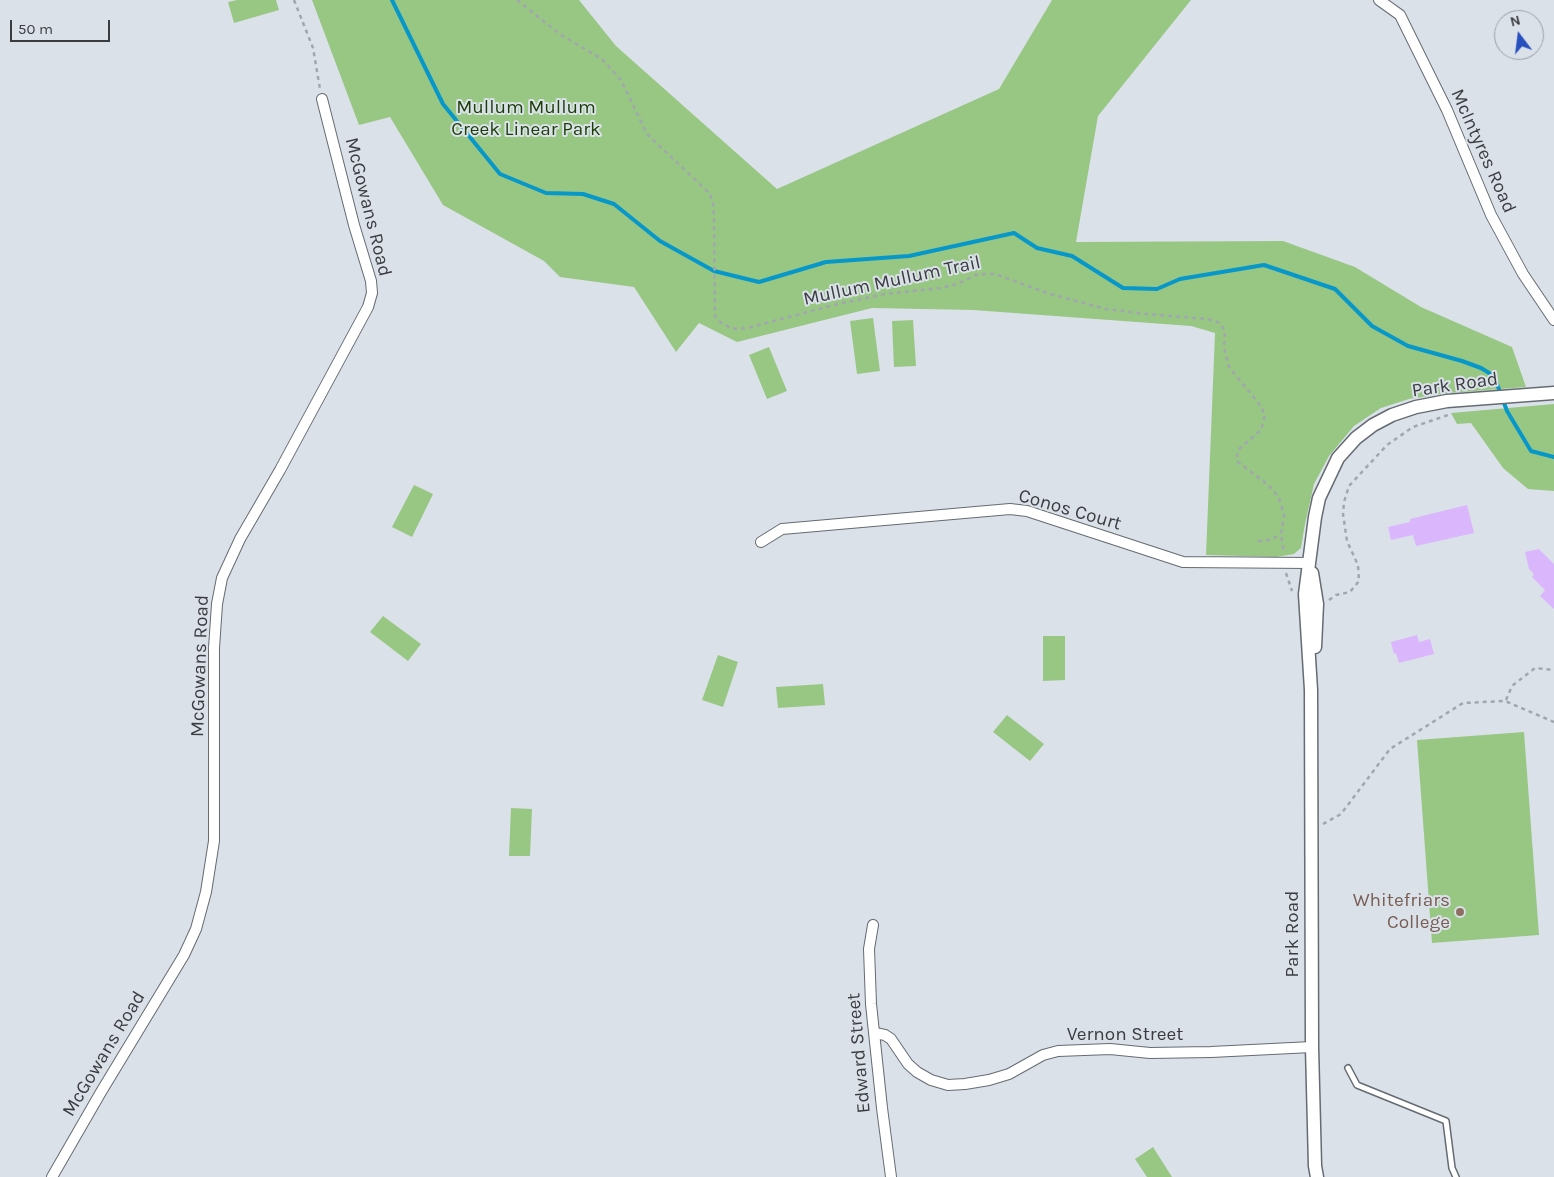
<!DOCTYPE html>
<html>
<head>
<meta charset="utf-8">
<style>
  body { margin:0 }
  #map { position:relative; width:1554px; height:1177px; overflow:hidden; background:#dbe1e9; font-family:Karla,sans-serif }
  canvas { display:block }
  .north { position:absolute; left:1494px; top:10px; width:50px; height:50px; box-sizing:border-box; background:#dbe1e9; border:1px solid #9b9fa5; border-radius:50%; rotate:345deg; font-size:14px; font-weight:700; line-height:20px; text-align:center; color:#3a3c40 }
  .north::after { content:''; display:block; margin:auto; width:18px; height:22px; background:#274fbe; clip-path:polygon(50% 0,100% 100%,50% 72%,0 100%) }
  .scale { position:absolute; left:10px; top:20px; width:100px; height:22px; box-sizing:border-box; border:2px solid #3a3c40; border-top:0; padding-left:6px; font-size:15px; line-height:18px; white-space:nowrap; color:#3a3c40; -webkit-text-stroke:4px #dbe1e9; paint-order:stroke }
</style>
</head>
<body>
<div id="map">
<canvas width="1554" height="1177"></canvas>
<div class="north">N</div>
<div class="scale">50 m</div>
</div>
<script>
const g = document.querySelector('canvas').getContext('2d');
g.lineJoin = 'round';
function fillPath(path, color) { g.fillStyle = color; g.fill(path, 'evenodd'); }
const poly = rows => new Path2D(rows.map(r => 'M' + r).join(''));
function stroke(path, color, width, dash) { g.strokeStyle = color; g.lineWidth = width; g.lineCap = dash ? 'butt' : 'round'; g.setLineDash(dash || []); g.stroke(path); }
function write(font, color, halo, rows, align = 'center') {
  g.font = font + ' Karla,sans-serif'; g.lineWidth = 4; g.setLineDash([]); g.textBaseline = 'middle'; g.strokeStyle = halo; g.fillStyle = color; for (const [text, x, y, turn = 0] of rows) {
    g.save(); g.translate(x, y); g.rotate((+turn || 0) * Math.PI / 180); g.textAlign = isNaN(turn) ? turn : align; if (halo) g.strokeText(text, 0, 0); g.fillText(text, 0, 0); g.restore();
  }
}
fillPath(poly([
  [237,0,276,0,279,10,234,23,228,2],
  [312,0,579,0,616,46,777,189,999,89,1052,0,1191,0,1098,116,1076,242,1283,241,1355,267,1421,307,1512,347,1526,387,1448,393,1409,399,1381,408,1354,426,1329,456,1314,484,1305,524,1301,548,1294,554,1276,557,1206,555,1215,333,1191,326,973,310,872,308,737,342,699,323,676,352,634,287,560,277,544,261,443,205,390,117,359,125],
  [873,318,880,371,857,374,850,321],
  [913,320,916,366,894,367,892,321],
  [769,347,787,391,767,399,749,355],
  [1554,404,1554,491,1528,489,1503,468,1471,423,1457,424,1451,413],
  [414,485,433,494,412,537,392,527],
  [383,616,421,644,408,661,370,632],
  [1065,636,1065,680,1043,681,1043,636],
  [718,655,738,662,723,707,702,700],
  [823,684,825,705,778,708,776,687],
  [1007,715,1044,744,1030,761,993,732],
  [1524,732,1539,935,1432,943,1417,740],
  [511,808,532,809,530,856,509,856],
  [1153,1147,1172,1177,1147,1177,1135,1159]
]), '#98c784');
stroke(poly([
  [392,0,443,104,500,174,546,193,583,194,614,204,660,241,714,271,759,282,826,262,909,256,1014,233,1037,248,1072,256,1123,288,1157,289,1180,279,1264,265,1335,289,1372,326,1408,346,1462,361,1481,368,1494,376,1507,411,1531,451,1554,457]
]), '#0797c9', 4);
fillPath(poly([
  [1467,505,1474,533,1416,546,1413,535,1391,540,1388,527,1410,522,1410,519],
  [1539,549,1554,564,1554,609,1540,596,1545,590,1532,577,1534,574,1529,569,1525,552],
  [1417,635,1419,642,1430,639,1434,654,1399,663,1396,653,1394,654,1391,642]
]), '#dab7fc');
const service = poly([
  [1348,1068,1357,1085,1446,1121,1452,1168,1456,1177]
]);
const minor = poly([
  [1379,0,1400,15,1447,110,1491,215,1523,274,1554,320],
  [761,542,782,529,1010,509,1027,511,1183,562,1310,563],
  [873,925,869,949,871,1004,882,1108,891,1177],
  [875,1033,885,1035,891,1039,908,1064,917,1072,931,1080,948,1085,965,1084,989,1080,1009,1074,1043,1055,1058,1051,1110,1049,1150,1053,1211,1052,1312,1047],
  [52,1177,101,1092,184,955,196,929,206,892,214,841,214,648,217,604,222,578,240,539,280,470,368,307,372,293,371,281,354,225,322,99]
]);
const tertiary = poly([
  [1312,573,1317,604,1315,647],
  [1317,1177,1315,1166,1312,1047,1311,690,1305,594,1315,517,1319,498,1338,458,1356,438,1373,425,1392,415,1416,407,1447,401,1554,393]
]);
stroke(service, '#656b72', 8);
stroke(minor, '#656b72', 12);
stroke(tertiary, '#656b72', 15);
stroke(poly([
  [294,0,313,48,320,89],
  [517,0,561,35,602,59,621,80,647,134,710,194,713,203,714,218,715,316,720,322,729,327,737,329,747,328,838,304,885,294,940,288,957,284,976,275,985,274,995,274,1047,293,1106,309,1147,314,1208,319,1220,323,1225,331,1224,348,1229,367,1260,405,1265,415,1261,430,1239,449,1237,456,1238,462,1267,484,1274,491,1279,499,1284,514,1281,535,1284,553],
  [1258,541,1266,541,1281,535],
  [1286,573,1292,591],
  [1329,600,1336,595,1350,592,1359,581,1358,565,1347,541,1343,514,1344,502,1349,486,1387,445,1413,427,1448,415],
  [1506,700,1512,686,1535,668,1554,670],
  [1323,824,1341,814,1390,749,1463,703,1505,701,1554,722]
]), '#a2a7ae', 2.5, [4, 4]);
stroke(service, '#fff', 5);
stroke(minor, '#fff', 10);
stroke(tertiary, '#fff', 12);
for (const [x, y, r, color] of [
  [1460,912,5,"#8d6e63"]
]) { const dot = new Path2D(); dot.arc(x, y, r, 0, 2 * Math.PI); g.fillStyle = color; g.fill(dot); stroke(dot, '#dbe1e9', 2); }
write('19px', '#1a3e04', '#dbe1e9', [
  ["Mullum Mullum",526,108],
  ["Creek Linear Park",526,130]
]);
write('19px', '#3a3c40', '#dbe1e9', [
  ["McIntyres Road",1483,151,66],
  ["McGowans Road",368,207,76],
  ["Mullum Mullum Trail",892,281,-12],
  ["Park Road",1455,385,-8],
  ["Conos Court",1070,510,16],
  ["McGowans Road",200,666,-88],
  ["Park Road",1293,934,-90],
  ["Vernon Street",1125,1035],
  ["Edward Street",859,1053,-95],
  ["McGowans Road",104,1054,-59]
]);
write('19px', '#785e54', '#dbe1e9', [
  ["Whitefriars",1450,901],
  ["College",1450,923]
], 'right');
</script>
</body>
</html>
